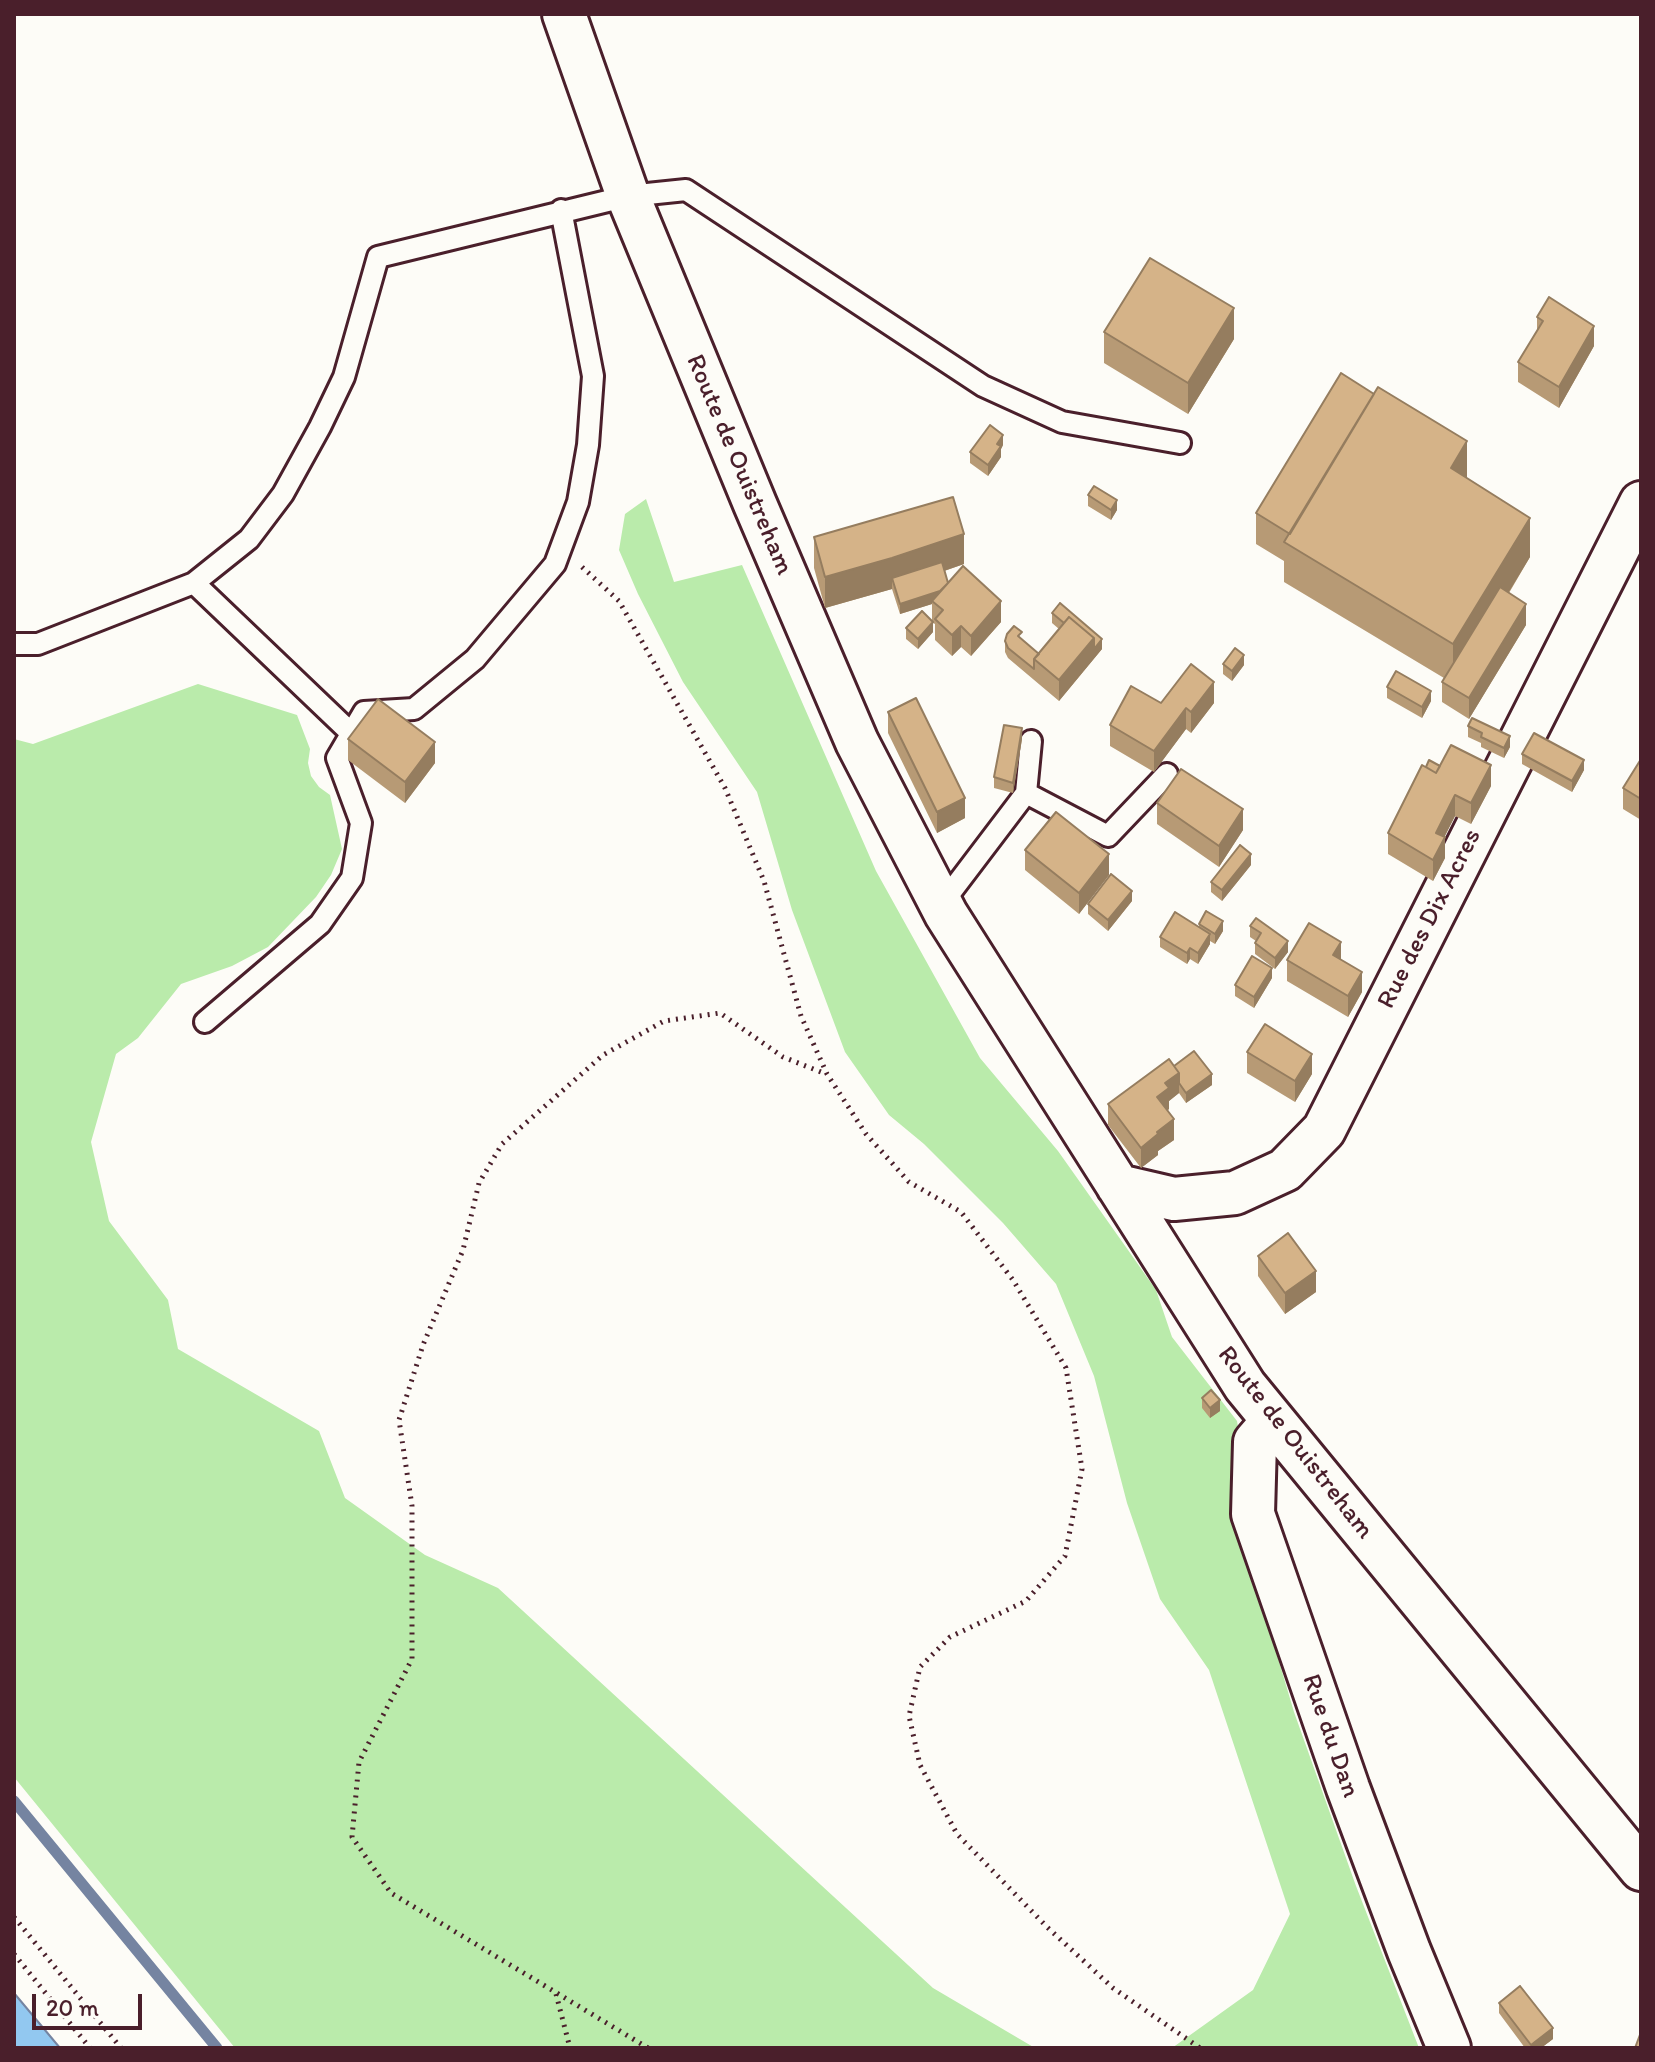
<!DOCTYPE html>
<html>
<head>
<meta charset="utf-8">
<style>
  body { margin:0 }
  #map { position:relative; width:1655px; height:2062px; overflow:hidden; background:#fdfcf7; font-family:Itim,sans-serif }
  canvas { display:block }
  .frame { position:absolute; inset:0; border:16px solid #4a1f2b; pointer-events:none }
  .scale { position:absolute; left:32px; top:1994px; width:110px; height:36px; box-sizing:border-box; border:4px solid #4a1f2b; border-top:0; padding-left:10px; font-size:24px; line-height:28px; white-space:nowrap; color:#4a1f2b; -webkit-text-stroke:6px #fdfcf7; paint-order:stroke }
</style>
</head>
<body>
<div id="map">
<canvas width="1655" height="2062"></canvas>
<div class="frame"></div>
<div class="scale">20 m</div>
</div>
<script>
const g = document.querySelector('canvas').getContext('2d');
g.lineJoin = 'round';
function fillPath(path, color) { g.fillStyle = color; g.fill(path, 'evenodd'); }
const poly = rows => new Path2D(rows.map(r => 'M' + r).join(''));
function stroke(path, color, width, dash) { g.strokeStyle = color; g.lineWidth = width; g.lineCap = dash ? 'butt' : 'round'; g.setLineDash(dash || []); g.stroke(path); }
function write(font, color, halo, rows, align = 'center') {
  g.font = font + ' Itim,sans-serif'; g.lineWidth = 7; g.setLineDash([]); g.textBaseline = 'middle'; g.strokeStyle = halo; g.fillStyle = color; for (const [text, x, y, turn = 0] of rows) {
    g.save(); g.translate(x, y); g.rotate((+turn || 0) * Math.PI / 180); g.textAlign = isNaN(turn) ? turn : align; if (halo) g.strokeText(text, 0, 0); g.fillText(text, 0, 0); g.restore();
  }
}
fillPath(poly([
  [646,499,674,582,742,565,876,871,980,1058,1058,1151,1128,1250,1156,1290,1172,1337,1237,1421,1240,1439,1237,1520,1294,1712,1356,1886,1419,2048,1172,2048,1253,1990,1290,1914,1209,1670,1160,1599,1127,1503,1094,1376,1056,1284,1003,1223,924,1144,889,1115,845,1052,792,910,757,792,683,682,638,594,619,550,625,514],
  [198,684,297,715,310,749,308,763,311,776,319,787,330,795,342,849,331,875,316,897,268,947,232,966,181,984,138,1038,116,1054,91,1142,109,1221,168,1300,178,1349,319,1431,345,1498,425,1555,498,1588,933,1988,1035,2048,235,2048,14,1777,14,739,33,744]
]), '#baebab');
const water = poly([
  [14,1993,60,2048,14,2048,14,1993]
]);
fillPath(water, '#92c8f0');
stroke(water, '#7584a1', 2);
stroke(poly([
  [14,1801,217,2048]
]), '#7584a1', 11);
const service = poly([
  [194,583,351,733],
  [14,644,38,644,194,583,249,539,283,494,320,427,344,377,378,257,628,196,686,190,983,386,1062,422,1180,443],
  [1026,793,1031,741],
  [941,905,1026,793,1108,836,1167,774],
  [205,1022,320,924,352,878,361,823,337,758,364,712,414,709,475,659,555,564,578,502,588,445,593,376,561,210]
]);
const minor = poly([
  [564,14,628,196,755,504,857,742,946,914,1245,1386,1641,1869],
  [1118,1186,1174,1199,1235,1193,1285,1170,1324,1130,1641,503],
  [1273,1421,1255,1442,1253,1514,1348,1788,1409,1951,1449,2048]
]);
stroke(service, '#4a1f2b', 26);
stroke(minor, '#4a1f2b', 48);
stroke(poly([
  [582,567,619,601,725,788,764,881,801,1016,827,1074,866,1134,909,1182,961,1212,1013,1280,1066,1368,1082,1469,1065,1556,1026,1601,950,1637,920,1667,909,1716,920,1765,957,1834,1047,1927,1113,1988,1200,2048],
  [14,1917,121,2048],
  [14,1954,90,2048],
  [556,1994,570,2048],
  [648,2048,391,1893,352,1837,359,1762,412,1659,412,1506,399,1420,423,1345,463,1250,479,1183,502,1144,603,1055,664,1021,720,1013,783,1057,826,1074]
]), '#4a1f2b', 5, [2, 6]);
stroke(service, '#fdfcf7', 20);
stroke(minor, '#fdfcf7', 42);
fillPath(poly([
  [1537,317,1594,346,1559,408,1518,382,1518,362,1537,331],
  [1104,332,1234,339,1188,414,1104,363],
  [1003,445,1001,449,1001,457,988,476,970,463,970,452],
  [1467,478,1530,557,1509,593,1526,625,1469,719,1442,702,1442,682,1444,678,1284,582,1284,561,1256,544,1256,513],
  [1088,495,1117,510,1111,520,1088,506],
  [814,537,964,564,944,571,948,583,1001,622,971,656,961,647,952,656,935,640,935,624,933,623,933,632,918,649,906,639,906,628,932,620,932,604,900,614,892,589,825,608,814,568],
  [1052,613,1102,649,1059,701,1008,658,1005,652,1005,641,1022,639,1039,654,1059,629,1052,623],
  [1223,664,1244,665,1232,681,1223,674],
  [1387,687,1431,701,1422,718,1387,698],
  [1161,703,1214,703,1191,733,1186,729,1154,772,1110,746,1110,725],
  [888,712,965,818,937,833,888,733],
  [1468,726,1510,747,1504,758,1481,747,1481,743,1468,737],
  [348,739,435,763,405,803,348,760],
  [1022,739,1013,793,994,788,994,777],
  [1522,754,1584,770,1572,792,1522,764],
  [1641,759,1641,820,1623,809,1623,788],
  [1440,766,1491,786,1471,824,1455,816,1444,837,1445,858,1433,881,1388,854,1388,833],
  [1157,803,1243,830,1219,867,1157,824],
  [1025,850,1109,875,1079,914,1025,870],
  [1251,865,1222,901,1211,892,1211,882],
  [1132,901,1108,931,1088,914,1088,904],
  [1199,924,1223,931,1215,944,1210,941,1210,944,1198,964,1190,959,1187,964,1160,947,1160,937,1199,927],
  [1250,926,1288,952,1275,969,1255,954,1255,943,1256,941,1250,937],
  [1287,960,1341,960,1362,992,1348,1017,1287,981],
  [1272,978,1254,1008,1235,996,1235,985],
  [1247,1052,1312,1074,1295,1102,1247,1073],
  [1174,1066,1212,1085,1186,1103,1179,1093,1169,1101,1169,1109,1168,1110,1174,1140,1158,1151,1158,1155,1141,1168,1108,1125,1108,1104],
  [1258,1256,1316,1292,1285,1314,1258,1276],
  [1202,1398,1220,1411,1210,1418,1202,1408],
  [1499,2003,1553,2039,1541,2048,1525,2048,1499,2013]
]), '#b79a75');
fillPath(poly([
  [1234,308,1234,339,1188,414,1188,383],
  [1594,326,1594,346,1559,408,1559,387],
  [1003,435,1003,445,1001,449,1001,457,988,476,988,465,997,444],
  [1467,441,1467,481,1451,468],
  [1117,500,1117,510,1111,520,1111,510],
  [1530,518,1530,557,1453,684,1453,644],
  [964,534,964,564,895,588,892,578,892,589,825,608,825,577],
  [941,591,932,601,932,604,900,614,900,604],
  [1001,601,1001,622,971,656,971,636],
  [1526,604,1526,625,1469,719,1469,698],
  [933,622,933,632,918,649,918,639],
  [961,626,961,647,952,656,952,635],
  [1094,638,1102,639,1102,649,1059,701,1059,680],
  [1244,655,1244,665,1232,681,1232,671],
  [1214,682,1214,703,1191,733,1191,712],
  [1431,691,1431,701,1422,718,1422,707],
  [1186,708,1186,729,1154,772,1154,751],
  [1022,728,1022,739,1013,793,1013,783],
  [1510,736,1510,747,1504,758,1504,748],
  [435,742,435,763,405,803,405,782],
  [1584,760,1584,770,1572,792,1572,781],
  [1491,765,1491,786,1471,824,1471,803],
  [1455,795,1455,816,1436,854,1436,833],
  [965,798,965,818,937,833,937,812],
  [1243,809,1243,830,1219,867,1219,846],
  [1445,837,1445,858,1433,881,1433,860],
  [1109,854,1109,875,1079,914,1079,893],
  [1251,854,1251,865,1222,901,1222,890],
  [1132,891,1132,901,1108,931,1108,920],
  [1223,921,1223,931,1215,944,1215,934],
  [1210,934,1210,944,1198,964,1198,953],
  [1288,941,1288,952,1275,969,1275,958],
  [1341,942,1341,962,1333,955],
  [1190,948,1190,959,1187,964,1187,953],
  [1272,968,1272,978,1254,1008,1254,997],
  [1362,972,1362,992,1348,1017,1348,996],
  [1312,1054,1312,1074,1295,1102,1295,1081],
  [1179,1073,1179,1093,1169,1101,1169,1109,1157,1118,1157,1097,1165,1083],
  [1212,1074,1212,1085,1186,1103,1186,1093],
  [1174,1119,1174,1140,1158,1151,1158,1155,1141,1168,1141,1148,1157,1132],
  [1316,1271,1316,1292,1285,1314,1285,1293],
  [1220,1400,1220,1411,1210,1418,1210,1408],
  [1553,2028,1553,2039,1541,2048,1531,2048,1531,2045]
]), '#957d5f');
const building = poly([
  [1150,258,1234,308,1188,383,1104,332,1150,258],
  [1549,297,1594,326,1559,387,1518,362,1543,321,1537,317,1549,297],
  [1341,373,1374,394,1290,534,1256,513,1341,373],
  [1378,387,1467,441,1451,468,1530,518,1453,644,1284,542,1378,387],
  [990,425,1003,435,997,444,1001,446,988,465,970,452,990,425],
  [1094,486,1117,500,1111,510,1088,495,1094,486],
  [953,497,964,534,892,558,825,577,814,537,953,497],
  [942,562,948,583,940,591,900,604,892,578,942,562],
  [963,566,1001,601,971,636,961,626,952,635,935,619,943,610,932,601,963,566],
  [1500,587,1526,604,1469,698,1442,682,1500,587],
  [1060,603,1102,639,1094,649,1094,638,1069,617,1064,623,1052,613,1060,603],
  [922,611,933,622,918,639,906,628,922,611],
  [1069,617,1094,638,1059,680,1034,659,1069,617],
  [1014,626,1022,632,1018,636,1039,654,1034,659,1034,669,1008,648,1005,641,1007,634,1014,626],
  [1235,648,1244,655,1232,671,1223,664,1235,648],
  [1191,664,1214,682,1191,712,1186,708,1154,751,1110,725,1131,686,1161,703,1191,664],
  [1396,671,1431,691,1422,707,1387,687,1396,671],
  [916,698,965,798,937,812,888,712,916,698],
  [378,699,435,742,405,782,348,739,378,699],
  [1472,718,1510,736,1504,748,1481,737,1482,733,1468,726,1472,718],
  [1004,725,1022,728,1013,783,994,777,1004,725],
  [1534,733,1584,760,1572,781,1522,754,1534,733],
  [1451,745,1491,765,1471,803,1455,795,1436,833,1445,837,1433,860,1388,833,1422,765,1436,773,1451,745],
  [1641,759,1641,799,1623,788,1641,759],
  [1429,760,1440,766,1436,773,1426,767,1429,760],
  [1181,769,1243,809,1219,846,1157,803,1181,769],
  [1056,812,1109,854,1079,893,1025,850,1056,812],
  [1240,845,1251,854,1222,890,1211,882,1240,845],
  [1111,874,1132,891,1108,920,1088,904,1111,874],
  [1206,911,1223,921,1215,934,1199,924,1206,911],
  [1175,912,1210,934,1198,953,1190,948,1187,953,1160,937,1175,912],
  [1256,918,1288,941,1275,958,1255,943,1261,933,1250,926,1256,918],
  [1309,923,1341,942,1333,955,1362,972,1348,996,1287,960,1309,923],
  [1252,956,1272,968,1254,997,1235,985,1252,956],
  [1265,1024,1312,1054,1295,1081,1247,1052,1265,1024],
  [1194,1051,1212,1074,1186,1093,1179,1083,1179,1073,1174,1066,1194,1051],
  [1169,1059,1179,1073,1165,1083,1169,1088,1157,1097,1174,1119,1157,1132,1158,1134,1141,1148,1108,1104,1169,1059],
  [1288,1233,1316,1271,1285,1293,1258,1256,1288,1233],
  [1211,1390,1220,1400,1210,1408,1202,1398,1211,1390],
  [1520,1986,1553,2028,1531,2045,1499,2003,1520,1986],
  [1641,2032,1641,2048,1635,2048,1641,2032]
]);
fillPath(building, '#d5b388');
stroke(building, '#957d5f', 2);
write('26px', '#4a1f2b', '#fdfcf7', [
  ["Route de Ouistreham",739,465,67],
  ["Rue des Dix Acres",1430,919,-63],
  ["Route de Ouistreham",1295,1443,52],
  ["Rue du Dan",1330,1736,71]
]);
</script>
</body>
</html>
